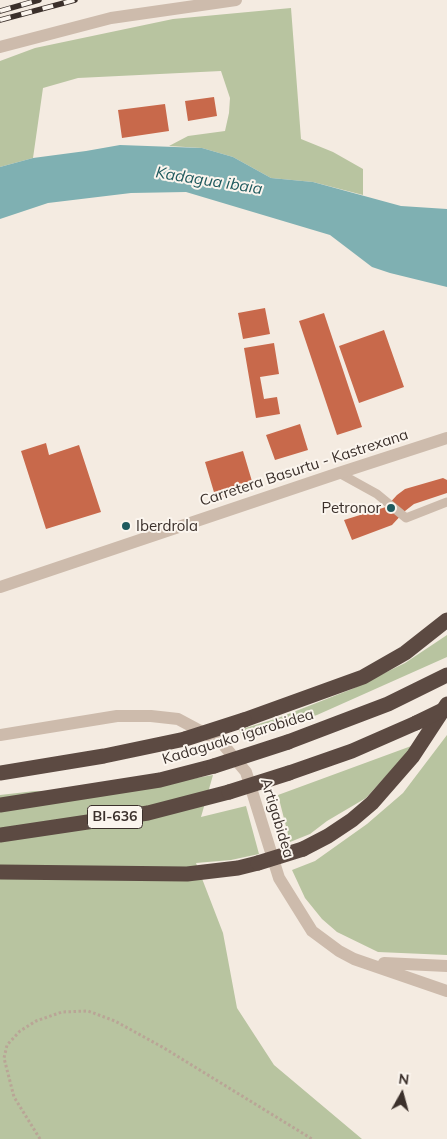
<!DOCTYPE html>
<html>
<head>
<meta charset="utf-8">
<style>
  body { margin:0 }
  #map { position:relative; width:447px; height:1139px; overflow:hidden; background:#f4ebe1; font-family:Mulish,sans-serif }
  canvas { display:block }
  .north { position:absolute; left:377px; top:1069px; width:50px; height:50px; -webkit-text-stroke:4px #fbf5ee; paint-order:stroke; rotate:7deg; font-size:14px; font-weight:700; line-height:20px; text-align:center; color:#3b302b }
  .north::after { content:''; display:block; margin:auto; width:18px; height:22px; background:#3b302b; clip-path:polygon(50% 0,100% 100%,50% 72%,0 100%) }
</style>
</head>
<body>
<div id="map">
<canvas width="447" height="1139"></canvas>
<div class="north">N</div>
</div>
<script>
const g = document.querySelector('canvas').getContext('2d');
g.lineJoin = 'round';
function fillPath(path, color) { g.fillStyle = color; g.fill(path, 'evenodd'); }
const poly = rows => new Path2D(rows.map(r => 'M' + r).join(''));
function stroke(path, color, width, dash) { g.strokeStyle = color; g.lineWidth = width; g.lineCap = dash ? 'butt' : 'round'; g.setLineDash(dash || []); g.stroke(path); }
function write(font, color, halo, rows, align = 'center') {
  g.font = font + ' Mulish,sans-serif'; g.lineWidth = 4; g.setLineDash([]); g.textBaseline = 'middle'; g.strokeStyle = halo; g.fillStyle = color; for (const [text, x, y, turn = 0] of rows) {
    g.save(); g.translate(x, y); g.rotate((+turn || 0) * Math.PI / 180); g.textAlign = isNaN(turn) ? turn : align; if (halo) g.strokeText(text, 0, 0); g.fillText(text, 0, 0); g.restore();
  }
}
fillPath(poly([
  [291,8,301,139,333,152,363,169,363,195,313,182,271,178,233,157,202,148,169,146,188,136,225,131,229,113,230,98,221,71,78,78,43,88,33,158,0,167,0,61,35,48,173,19],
  [447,635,447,657,317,715,243,739,239,730,278,718,352,689,405,663],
  [447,735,447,955,378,952,337,932,322,919,305,898,292,870,315,861,367,824,403,793],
  [414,745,366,798,327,821,310,834,290,842,278,795],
  [213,775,201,817,246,806,259,854,231,860,196,863,223,933,237,1008,274,1065,362,1139,0,1139,0,795,35,791,112,793]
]), '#b8c4a0');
fillPath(poly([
  [120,145,202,148,233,157,271,178,313,182,401,206,447,209,447,287,390,273,372,267,330,235,186,192,131,193,48,203,0,219,0,167,33,158,86,151]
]), '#7fb0b2');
fillPath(poly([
  [214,97,217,116,188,121,185,101],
  [165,104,169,131,122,138,118,110],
  [265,308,270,334,243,339,238,313],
  [324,313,362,427,337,435,299,321],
  [384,330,404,387,359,403,339,346],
  [274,343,279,374,260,377,264,399,277,397,280,414,256,418,244,348],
  [300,424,308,450,275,460,266,435],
  [46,443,49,455,79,445,101,512,46,529,21,451],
  [243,451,254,488,216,499,205,462],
  [443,478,447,480,447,493,414,504,405,511,392,525,352,540,344,520,386,507,397,495,405,489]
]), '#c8694b');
stroke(poly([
  [40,1139,14,1097,4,1058,7,1045,20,1031,36,1021,62,1012,88,1011,115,1021,164,1048,312,1139]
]), '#b9a596', 3, [2.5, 2.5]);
stroke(poly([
  [339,473,377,494,406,518,447,502]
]), '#cdbbac', 9);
stroke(poly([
  [0,47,111,18,236,0],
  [0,735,117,716,151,716,178,719,221,742,246,772,279,878,312,931,339,951,354,959,447,991],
  [384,963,447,966]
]), '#cdbbac', 12);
stroke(poly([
  [0,587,339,473,447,438]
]), '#cdbbac', 12);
stroke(poly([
  [244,720,363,677,405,653,447,620],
  [288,742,388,704,447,675],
  [0,773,104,756,185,739],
  [289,773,352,751,416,723],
  [0,805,160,780,214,766],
  [0,835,148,813,229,792],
  [303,849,328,836,352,820,372,803,413,756,447,704],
  [0,872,187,874,238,868,258,863]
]), '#5c4a42', 15);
const rail = poly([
  [0,11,39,0],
  [0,20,75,0]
]);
stroke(rail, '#3b302b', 5.5);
stroke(rail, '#fbf5ee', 4, [11]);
stroke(poly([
  [416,723,447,708],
  [185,739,244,720],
  [214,766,288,742],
  [229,792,289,773],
  [258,863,303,849]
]), '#5c4a42', 15);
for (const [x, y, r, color] of [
  [391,508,5,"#1f5a5e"],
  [126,526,5,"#1f5a5e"]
]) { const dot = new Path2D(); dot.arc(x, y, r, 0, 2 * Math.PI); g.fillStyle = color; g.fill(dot); stroke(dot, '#fbf5ee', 2); }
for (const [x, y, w] of [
  [115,817,55]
]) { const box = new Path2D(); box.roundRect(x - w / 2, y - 11.5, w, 23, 4); g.fillStyle = '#fbf5ee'; g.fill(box); stroke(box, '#3b302b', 1); }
write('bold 14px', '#3b302b', null, [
  ["BI-636",115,817]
]);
write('15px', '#3b302b', '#fbf5ee', [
  ["Carretera Basurtu - Kastrexana",304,468,-18],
  ["Kadaguako igarobidea",238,737,-17],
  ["Artigabidea",277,818,73]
]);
write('15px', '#3b302b', '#fbf5ee', [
  ["Petronor",381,508],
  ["Iberdrola",136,526,"left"]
], 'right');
write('italic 16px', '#1f5a5e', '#fbf5ee', [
  ["Kadagua ibaia",209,181,9]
]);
</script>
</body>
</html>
